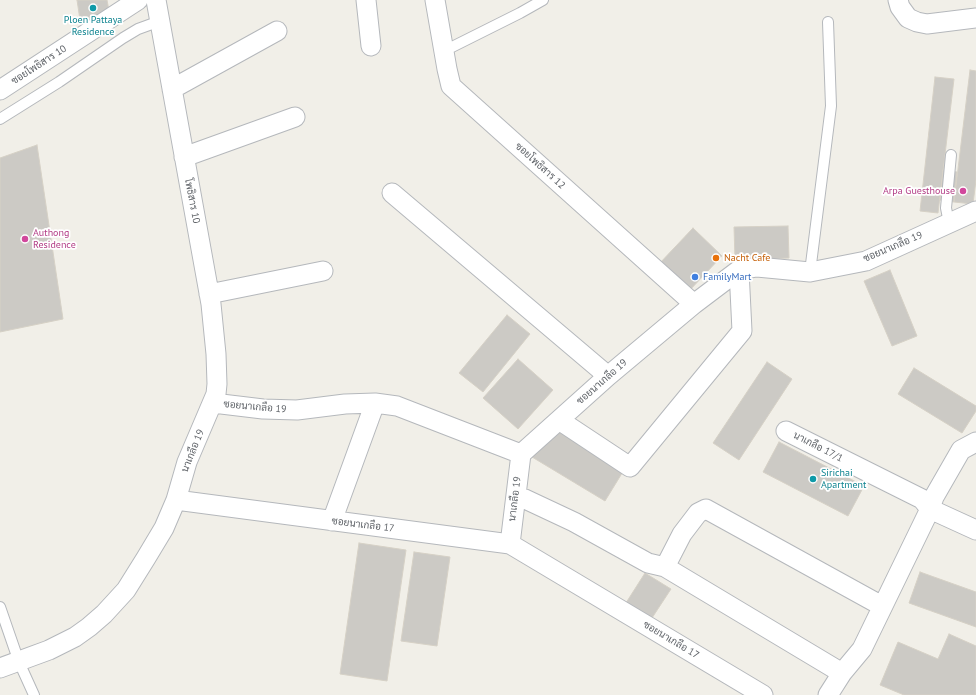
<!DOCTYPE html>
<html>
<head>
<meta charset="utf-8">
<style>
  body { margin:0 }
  canvas { display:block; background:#f1efe8 }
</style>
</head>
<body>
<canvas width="976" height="695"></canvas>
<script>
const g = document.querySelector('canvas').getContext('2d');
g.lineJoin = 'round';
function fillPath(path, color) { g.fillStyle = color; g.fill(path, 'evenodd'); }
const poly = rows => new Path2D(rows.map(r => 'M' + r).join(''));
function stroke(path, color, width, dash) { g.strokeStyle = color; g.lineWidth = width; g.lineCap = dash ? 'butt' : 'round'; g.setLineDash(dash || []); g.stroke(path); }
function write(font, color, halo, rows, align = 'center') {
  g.font = font + ' "PT Sans",Sarabun,sans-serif'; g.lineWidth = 3.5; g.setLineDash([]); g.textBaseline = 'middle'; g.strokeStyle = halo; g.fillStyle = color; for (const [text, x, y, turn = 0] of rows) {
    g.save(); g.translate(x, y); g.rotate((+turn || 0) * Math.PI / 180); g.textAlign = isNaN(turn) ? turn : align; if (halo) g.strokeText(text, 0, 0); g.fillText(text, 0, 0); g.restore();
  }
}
const building = poly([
  [77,0,107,0,110,16,80,20,77,0],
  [970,70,976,71,976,180,973,204,954,202,970,70],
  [935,77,954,79,938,213,920,211,935,77],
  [37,145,63,319,0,332,0,158,37,145],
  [943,170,957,172,954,202,940,200,943,170],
  [788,226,789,258,735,260,734,227,788,226],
  [693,228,722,256,688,292,658,265,693,228],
  [890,270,917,336,892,346,864,281,890,270],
  [507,315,530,334,483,392,459,373,507,315],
  [518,359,553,390,518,429,483,398,518,359],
  [767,362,792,379,739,460,713,443,767,362],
  [914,368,976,406,976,411,962,433,898,394,914,368],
  [559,430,624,470,605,501,532,457,559,430],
  [779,442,864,486,848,516,763,472,779,442],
  [359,543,406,550,387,681,340,674,359,543],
  [414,552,450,557,437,646,401,641,414,552],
  [920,572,976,592,976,627,909,603,920,572],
  [645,573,671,589,650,621,624,606,645,573],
  [949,634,976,646,976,695,904,695,880,685,898,642,938,659,949,634]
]);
fillPath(building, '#cccac5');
stroke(building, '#d6d1c6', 1);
const lane = poly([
  [444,49,452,47,520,13,543,0],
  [0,119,59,82,123,38,138,29,160,21],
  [949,223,946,208,951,155],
  [810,272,831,106,828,22],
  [0,607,19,662,34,695]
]);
const street = poly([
  [156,0,211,304,216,354,217,384,216,394,187,462,176,500],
  [366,0,371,46],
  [435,0,447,69,451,86,694,304],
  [898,0,900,7,908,18,917,22,927,24,976,18],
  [172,89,277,31],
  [0,90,138,0],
  [184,157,295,117],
  [392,193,608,376],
  [209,294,323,271],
  [213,403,263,409,297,410,345,404,375,403,397,406,521,454,608,376,694,304,739,270,757,267,810,272,866,261,976,211],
  [559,420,630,467,742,331,739,270],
  [786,431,922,499,930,509,976,530],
  [516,497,525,499,574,522,648,563,665,567,842,673],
  [332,521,375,403],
  [510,544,521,454],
  [665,567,682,534,698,513,706,509,882,606],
  [0,668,49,650,75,637,89,627,104,614,126,590,146,558,164,528,176,500,510,544,763,695],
  [828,695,842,673,862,649,930,509,934,497,961,450,976,442]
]);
stroke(lane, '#b5b8bc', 12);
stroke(street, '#b5b8bc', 21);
stroke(lane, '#fff', 10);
stroke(street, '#fff', 19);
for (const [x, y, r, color] of [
  [93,8,4,"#0f9aa8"],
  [963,191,4,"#d1479c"],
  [25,239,4,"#d1479c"],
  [716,258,4,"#e8710a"],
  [695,277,4,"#3f7fe0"],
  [813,479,4,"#0f9aa8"]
]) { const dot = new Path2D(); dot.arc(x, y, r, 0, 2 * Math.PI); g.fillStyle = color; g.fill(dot); stroke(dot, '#fff', 1.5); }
write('10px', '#0d838f', '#fff', [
  ["Ploen Pattaya",93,20],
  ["Residence",93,32],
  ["Sirichai",821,473,"left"],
  ["Apartment",821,485,"left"]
]);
write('10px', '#5f6368', '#fff', [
  ["ซอยโพธิสาร 10",39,65,-33],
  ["ซอยโพธิสาร 12",540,166,42],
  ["โพธิสาร 10",192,201,79],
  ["ซอยนาเกลือ 19",893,247,-23],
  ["ซอยนาเกลือ 19",602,382,-41],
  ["ซอยนาเกลือ 19",255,407,5],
  ["นาเกลือ 17/1",818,447,27],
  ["นาเกลือ 19",193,451,-68],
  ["นาเกลือ 19",515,499,-83],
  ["ซอยนาเกลือ 17",363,525,7],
  ["ซอยนาเกลือ 17",671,640,31]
]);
write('10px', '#b23c85', '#fff', [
  ["Arpa Guesthouse",955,191],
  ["Authong",33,233,"left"],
  ["Residence",33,245,"left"]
], 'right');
write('10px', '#c56008', '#fff', [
  ["Nacht Cafe",724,258]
], 'left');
write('10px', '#366cbe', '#fff', [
  ["FamilyMart",703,277]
], 'left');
</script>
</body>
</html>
